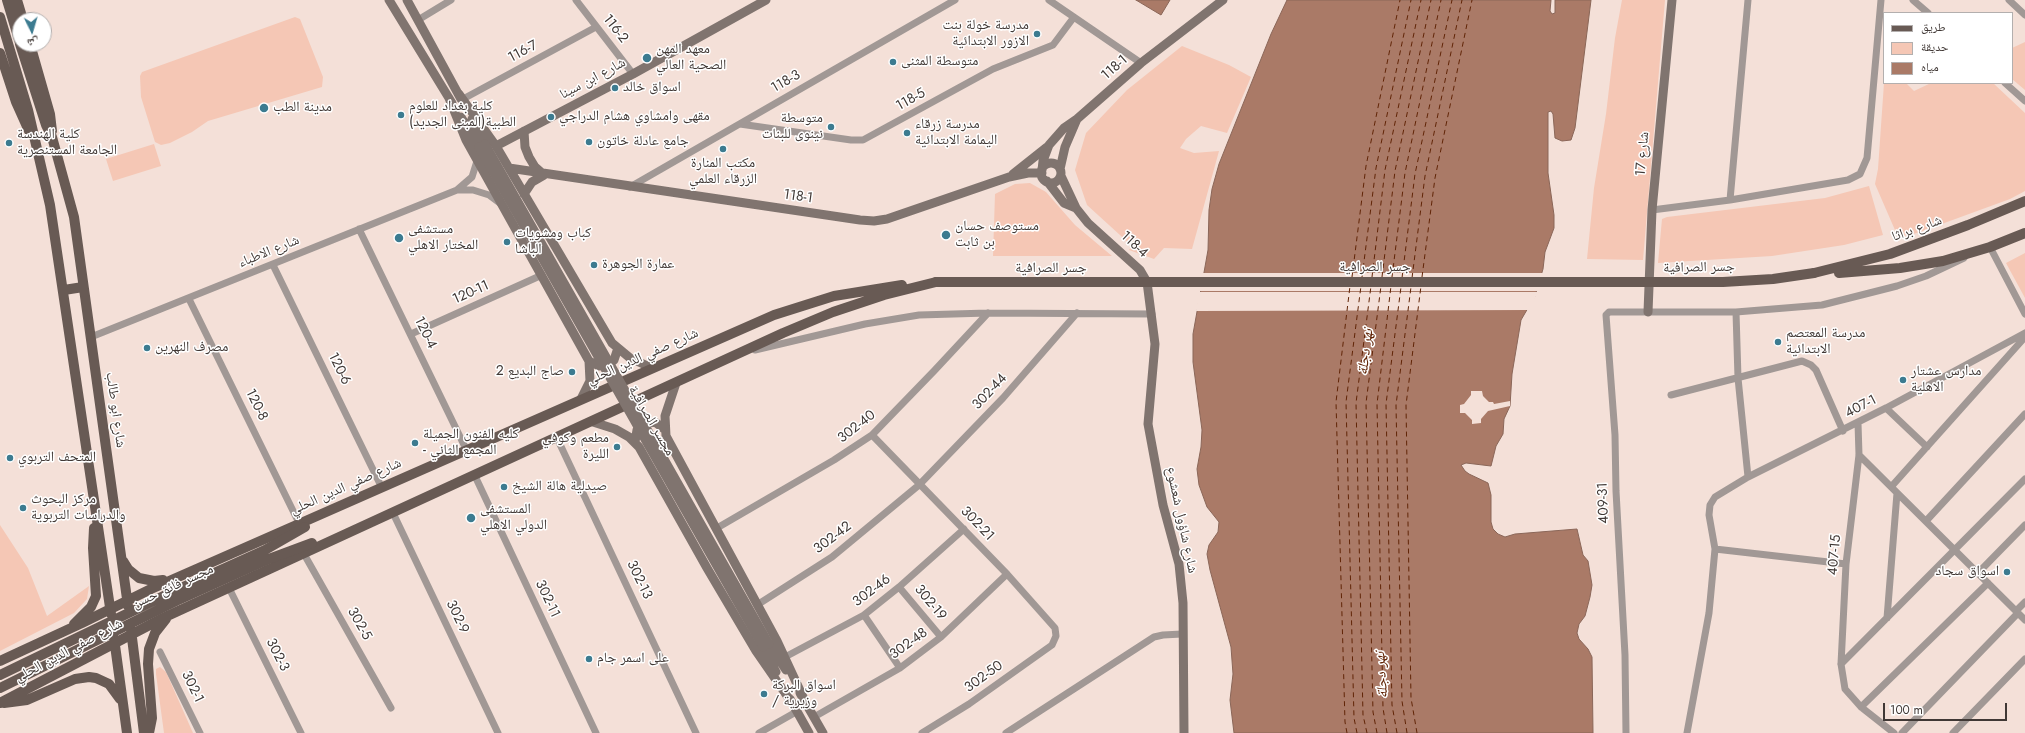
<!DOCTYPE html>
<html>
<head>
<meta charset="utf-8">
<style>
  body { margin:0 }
  #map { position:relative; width:2025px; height:733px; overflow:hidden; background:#f4e0d8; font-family:Jost,"Noto Naskh Arabic",sans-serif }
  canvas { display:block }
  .legend { position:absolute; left:1883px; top:12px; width:130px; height:72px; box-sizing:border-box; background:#fff; border:1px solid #b3afae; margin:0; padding:5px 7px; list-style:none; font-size:12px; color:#403835 }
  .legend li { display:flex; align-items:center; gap:8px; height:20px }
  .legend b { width:20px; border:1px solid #b3afae }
  .north { position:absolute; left:12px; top:12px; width:40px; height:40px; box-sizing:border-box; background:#fff; border:1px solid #b3afae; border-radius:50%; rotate:175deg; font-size:11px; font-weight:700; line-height:16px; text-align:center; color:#403835 }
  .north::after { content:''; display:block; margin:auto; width:14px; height:18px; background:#3c7b90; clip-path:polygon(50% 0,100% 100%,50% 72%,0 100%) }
  .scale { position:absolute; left:1883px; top:703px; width:124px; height:18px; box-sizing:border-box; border:2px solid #403835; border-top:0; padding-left:5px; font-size:12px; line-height:14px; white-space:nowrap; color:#403835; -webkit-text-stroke:3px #fff; paint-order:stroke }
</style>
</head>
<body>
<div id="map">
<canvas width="2025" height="733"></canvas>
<ul class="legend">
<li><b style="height:5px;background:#685a54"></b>طريق</li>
<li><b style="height:11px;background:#f5c7b5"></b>حديقة</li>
<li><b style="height:11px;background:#aa7a67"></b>مياه</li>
</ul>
<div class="north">ش</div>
<div class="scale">100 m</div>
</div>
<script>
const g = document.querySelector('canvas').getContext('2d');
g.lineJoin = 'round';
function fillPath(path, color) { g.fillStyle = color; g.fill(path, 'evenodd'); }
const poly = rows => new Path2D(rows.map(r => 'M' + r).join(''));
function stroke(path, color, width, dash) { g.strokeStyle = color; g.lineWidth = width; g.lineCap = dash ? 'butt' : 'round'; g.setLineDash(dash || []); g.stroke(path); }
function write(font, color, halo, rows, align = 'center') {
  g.font = font + ' Jost,"Noto Naskh Arabic",sans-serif'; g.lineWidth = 3; g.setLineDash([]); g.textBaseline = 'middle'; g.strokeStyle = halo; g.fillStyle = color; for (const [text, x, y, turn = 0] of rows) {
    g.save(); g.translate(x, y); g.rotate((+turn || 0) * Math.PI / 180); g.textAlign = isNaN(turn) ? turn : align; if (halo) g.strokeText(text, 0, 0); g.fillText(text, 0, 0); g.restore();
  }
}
fillPath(poly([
  [1622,0,1665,0,1643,260,1587,259,1594,188,1606,114,1615,38],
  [295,17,300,19,323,77,322,87,208,121,192,132,170,143,161,145,155,142,141,97,140,76,142,72],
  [2025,42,2025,90,2012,79,2012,48],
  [1182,46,1229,65,1251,77,1227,133,1201,126,1186,139,1180,148,1194,153,1219,151,1192,249,1164,248,1154,259,1129,250,1132,246,1087,205,1075,170,1086,133,1127,90],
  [1884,83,1906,83,1914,91,1931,83,1993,83,2025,113,2025,191,2010,199,1917,233,1898,237,1875,184,1878,169],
  [154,144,161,166,113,181,106,159],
  [1030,183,1046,192,1075,225,1112,256,993,256,995,194,1015,184],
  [1869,186,1883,235,1844,245,1772,256,1658,263,1662,219,1667,217,1825,198],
  [2025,253,2025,298,2006,263],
  [0,525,28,568,47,616,89,586,87,599,74,613,0,651],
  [160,667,166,672,193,733,164,733,156,674,156,669]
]), '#f5c7b5');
const water = poly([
  [1136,0,1170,0,1161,15,1136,0],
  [1287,0,1551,0,1550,11,1552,14,1555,13,1555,0,1591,0,1575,128,1571,140,1562,141,1555,138,1553,114,1551,111,1548,112,1548,173,1554,215,1554,228,1545,252,1543,269,1535,296,1521,320,1512,374,1510,406,1504,419,1503,434,1496,446,1491,466,1466,463,1461,465,1465,471,1469,474,1488,483,1491,495,1491,522,1493,529,1498,534,1505,537,1515,534,1577,529,1583,555,1588,561,1592,585,1590,597,1585,616,1579,624,1577,633,1579,639,1588,649,1592,657,1593,733,1234,733,1230,700,1233,674,1231,647,1210,570,1207,554,1209,545,1218,532,1219,522,1207,507,1199,485,1197,469,1201,447,1202,430,1193,362,1193,334,1208,250,1209,210,1212,189,1219,164,1271,34,1287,0]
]);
fillPath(water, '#aa7a67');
stroke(water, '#8a6658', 1);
fillPath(poly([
  [1201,273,1544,273,1539,291,1199,291],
  [1199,292,1538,292,1529,310,1196,311],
  [1471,391,1482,391,1483,396,1489,402,1493,402,1494,404,1510,401,1510,406,1488,411,1481,419,1481,423,1472,424,1472,420,1465,413,1460,413,1460,405,1464,404,1471,395]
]), '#f4e0d8');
stroke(poly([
  [1352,277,1366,166,1400,0],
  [1362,277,1376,168,1411,0],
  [1372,277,1385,170,1421,0],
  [1382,277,1395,171,1431,0],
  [1392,277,1405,173,1441,0],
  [1422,277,1435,178,1472,0],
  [1402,278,1415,174,1452,0],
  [1412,278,1425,176,1462,0],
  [1347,733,1345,722,1336,402,1350,286],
  [1357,733,1354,718,1346,402,1361,286],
  [1367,733,1363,715,1356,403,1371,286],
  [1377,733,1373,712,1366,403,1381,286],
  [1387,733,1383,708,1377,404,1391,286],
  [1397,733,1392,705,1386,404,1401,287],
  [1407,733,1402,701,1396,405,1411,287],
  [1417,733,1411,698,1406,405,1421,286]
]), '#612406', 1, [5, 4]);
stroke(poly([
  [576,0,633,74],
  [1049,0,1141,63],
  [1913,0,1928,13],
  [2009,0,2025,15],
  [418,20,451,0],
  [2005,83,2025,101],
  [463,99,596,27],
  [740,124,851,140,863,140,993,69,1053,45,1074,17],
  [630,187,955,0],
  [457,190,473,190,489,195,501,204],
  [1730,200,1748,0],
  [1652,210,1730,200,1848,180,1860,174,1867,158,1881,0],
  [359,229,466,449],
  [1987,248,1990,247,2025,314],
  [273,265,381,486],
  [189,299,299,523],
  [1736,312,1738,378,1748,477],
  [411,334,542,275],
  [91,337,457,190,472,177,477,161],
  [755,350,865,324,919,315,988,313,1152,314],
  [1671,395,1802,361,1811,365,1816,370,1843,431],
  [1886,408,1927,447],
  [1858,423,1859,455,1846,564,1841,664,1845,689,1861,707,1894,733],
  [872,435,1007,574,1055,628,1056,636,1052,645,969,704,922,733],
  [557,438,696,733],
  [1859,455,2025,620],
  [475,476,596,733],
  [1891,487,2025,337],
  [393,513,498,733],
  [1926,521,2025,414],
  [717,528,834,460,872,435,934,371,988,313],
  [1715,549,1846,564],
  [304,554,391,708],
  [1978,573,2025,525],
  [899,587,941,637],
  [229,588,301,733],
  [757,605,832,557,919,485,1003,398,1077,313],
  [2016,611,2025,602],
  [864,615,900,668],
  [1887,618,1897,493],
  [160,652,200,733],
  [785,657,864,615,899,587,964,529],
  [1841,664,2025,479],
  [1861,707,1988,583],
  [814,717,900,668,941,637,1007,574],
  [759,733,796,712],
  [1006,733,1154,637,1163,635,1182,634],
  [1626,733,1625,655,1616,491,1615,435,1606,315,1609,312,1736,312,1822,305,1897,286,1926,276,1964,258],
  [1687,733,1709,613,1715,549,1709,515,1710,505,1715,497,1748,477,1886,408,2025,333],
  [1902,733,2018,613],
  [1953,733,2025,659]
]), '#a19895', 7);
stroke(poly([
  [389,0,452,103],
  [407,0,461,99],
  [459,94,496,146,612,343,630,358,652,368],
  [449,98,466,140,589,361,590,381,581,399],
  [461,117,479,147],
  [472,119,485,144],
  [524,131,525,147,529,157,535,167,543,174],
  [496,146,633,74,766,0],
  '1041 173a10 10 0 1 1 20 0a10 10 0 1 1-20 0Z',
  [509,168,860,220,874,221,887,219,1009,177,1028,173,1042,173],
  [1060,169,1065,147,1077,119],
  [1042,170,1043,161,1049,145,1064,128,1077,119,1141,63,1223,0],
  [1013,174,1047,147],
  [1061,176,1076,208,1088,223,1140,270,1147,282,1155,344,1148,424,1163,505,1179,564,1183,603,1184,733],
  [1047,181,1064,203,1076,208],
  [524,194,532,182,544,175],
  [1648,312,1652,210,1672,0],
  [589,361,599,366,607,365,614,360,618,348],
  [676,383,665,416,666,436,777,641,803,697],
  [593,422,615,429,629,437,639,447,707,568,756,651,792,703],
  [635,442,637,430,643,424,655,422,664,429],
  [769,644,786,670],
  [763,647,776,672],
  [800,693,823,733],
  [790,699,809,733]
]), '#80746f', 9);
stroke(poly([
  [7,0,20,43],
  [17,0,23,20],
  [0,17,28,110,50,205,111,614],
  [20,44,46,125,52,137,74,217,128,606],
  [30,44,50,114,52,131],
  [0,53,16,102,29,131],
  [1814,273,1890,254,1968,225,2025,201],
  [1839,273,1900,268,1943,261,1990,247,2025,233],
  [64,290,83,287],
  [123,561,128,569,139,578,154,581,163,580],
  [74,624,91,607,96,596,93,548,94,528],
  [131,630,144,733],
  [114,638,127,733],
  [0,661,82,623,151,589,774,315,834,296,902,285],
  [0,703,163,618,783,333,833,312,884,295,936,282],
  [4,703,27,700,75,679,89,677,96,678,109,684,120,699],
  [149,733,152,718,148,664,149,649,155,633,166,619]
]), '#685a54', 10);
stroke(poly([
  [485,144,769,644],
  [479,147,763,647]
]), '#80746f', 9);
stroke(poly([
  [936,282,1723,282,1773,279,1814,273],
  [0,675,172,592,265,550,305,527],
  [0,688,176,601,269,559,312,543]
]), '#685a54', 10);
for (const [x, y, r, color] of [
  [1037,34,4,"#3c7b90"],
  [647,58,5,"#3c7b90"],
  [893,62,4,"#3c7b90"],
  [615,88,4,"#3c7b90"],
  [264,108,5,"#3c7b90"],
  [401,115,4,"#3c7b90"],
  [551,117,4,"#3c7b90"],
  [831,127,4,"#3c7b90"],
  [907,133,4,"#3c7b90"],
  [589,142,4,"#3c7b90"],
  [9,143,4,"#3c7b90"],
  [723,149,4,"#3c7b90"],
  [946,235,5,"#3c7b90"],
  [399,238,5,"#3c7b90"],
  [507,242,4,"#3c7b90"],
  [594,265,4,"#3c7b90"],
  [1778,342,4,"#3c7b90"],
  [147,348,4,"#3c7b90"],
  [572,372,4,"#3c7b90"],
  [1903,380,4,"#3c7b90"],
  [415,443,4,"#3c7b90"],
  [617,447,4,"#3c7b90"],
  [10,458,4,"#3c7b90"],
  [504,487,4,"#3c7b90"],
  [23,508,4,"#3c7b90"],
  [471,518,5,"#3c7b90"],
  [2007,572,4,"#3c7b90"],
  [589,659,4,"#3c7b90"],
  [764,694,4,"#3c7b90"]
]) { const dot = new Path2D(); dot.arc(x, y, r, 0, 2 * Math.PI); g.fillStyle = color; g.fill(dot); stroke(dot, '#fff', 1.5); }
write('14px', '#403835', '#fff', [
  ["مدرسة خولة بنت",1029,26,"right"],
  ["الازور الابتدائية",1029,42,"right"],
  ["معهد المهن",656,50],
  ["الصحية العالي",656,66],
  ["متوسطة المثنى",901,62],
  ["اسواق خالد",623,88],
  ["كلية بغداد للعلوم",409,107],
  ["الطبية(المبنى الجديد)",409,123],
  ["مدينة الطب",273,108],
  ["مقهى وامشاوي هشام الدراجي",559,117],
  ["متوسطة",823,119,"right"],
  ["نينوى للبنات",823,135,"right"],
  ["مدرسة زرقاء",915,125],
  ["اليمامة الابتدائية",915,141],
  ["كلية الهندسة",17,135],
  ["الجامعة المستنصرية",17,151],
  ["جامع عادلة خاتون",597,142],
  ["مكتب المنارة",723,164,"center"],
  ["الزرقاء العلمي",723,180,"center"],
  ["مستوصف حسان",955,227],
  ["بن ثابت",955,243],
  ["مستشفى",408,230],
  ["المختار الاهلي",408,246],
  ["كباب ومشويات",515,234],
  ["الباشا",515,250],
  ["عمارة الجوهرة",602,265],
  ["مدرسة المعتصم",1786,334],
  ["الابتدائية",1786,350],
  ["مصرف النهرين",155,348],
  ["صاج البديع 2",564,372,"right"],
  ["مدارس عشتار",1911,372],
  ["الاهلية",1911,388],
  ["كليه الفنون الجميلة",423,435],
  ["- المجمع الثاني",423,451],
  ["مطعم وكوفي",609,439,"right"],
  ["الليرة",609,455,"right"],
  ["المتحف التربوي",18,458],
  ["صيدلية هالة الشيخ",512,487],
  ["مركز البحوث",31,500],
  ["والدراسات التربوية",31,516],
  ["المستشفى",480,510],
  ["الدولي الاهلي",480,526],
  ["اسواق سجاد",1999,572,"right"],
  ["علی اسمر جام",597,659],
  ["اسواق البركة",772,686],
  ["/ وزيرية",772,702]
], 'left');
write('14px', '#403835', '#fff', [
  ["116-2",615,29,52],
  ["116-7",523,52,-28],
  ["118-1",1115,68,-41],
  ["شارع ابن سينا",593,79,-28],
  ["118-3",786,82,-30],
  ["118-5",911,100,-29],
  ["شارع 17",1643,154,-85],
  ["118-1",798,197,8],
  ["شارع براثا",1917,229,-20],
  ["118-4",1134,245,43],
  ["شارع الاطباء",269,252,-22],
  ["جسر الصرافية",1375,268],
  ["جسر الصرافية",1699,268,-1],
  ["جسر الصرافية",1051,269],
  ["120-11",471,293,-24],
  ["120-4",425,333,64],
  ["شارع صفي الدين الحلي",643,357,-24],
  ["120-6",339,369,64],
  ["302-44",990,392,-47],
  ["120-8",256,405,64],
  ["407-1",1861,407,-27],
  ["شارع ابو طالب",115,410,82],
  ["مجسر الصرافية",651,421,60],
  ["302-40",857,427,-38],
  ["شارع صفي الدين الحلي",346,487,-24],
  ["409-31",1604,503,-92],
  ["شارع شاؤول شعشوع",1181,520,78],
  ["302-21",977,524,46],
  ["302-42",833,538,-37],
  ["407-15",1835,555,-85],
  ["302-13",639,580,64],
  ["مجسر فائق حسن",173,587,-25],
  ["302-46",872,591,-37],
  ["302-11",547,599,65],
  ["302-19",930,603,50],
  ["302-9",457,617,64],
  ["302-5",359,624,60],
  ["302-48",909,644,-36],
  ["شارع صفي الدين الحلي",69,651,-28],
  ["302-3",277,655,63],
  ["302-50",984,677,-36],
  ["302-1",192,687,64]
]);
write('italic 15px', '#612406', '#fff', [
  ["نهر دجلة",1366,352,-83],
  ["نهر دجلة",1382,675,-94]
]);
</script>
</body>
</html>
